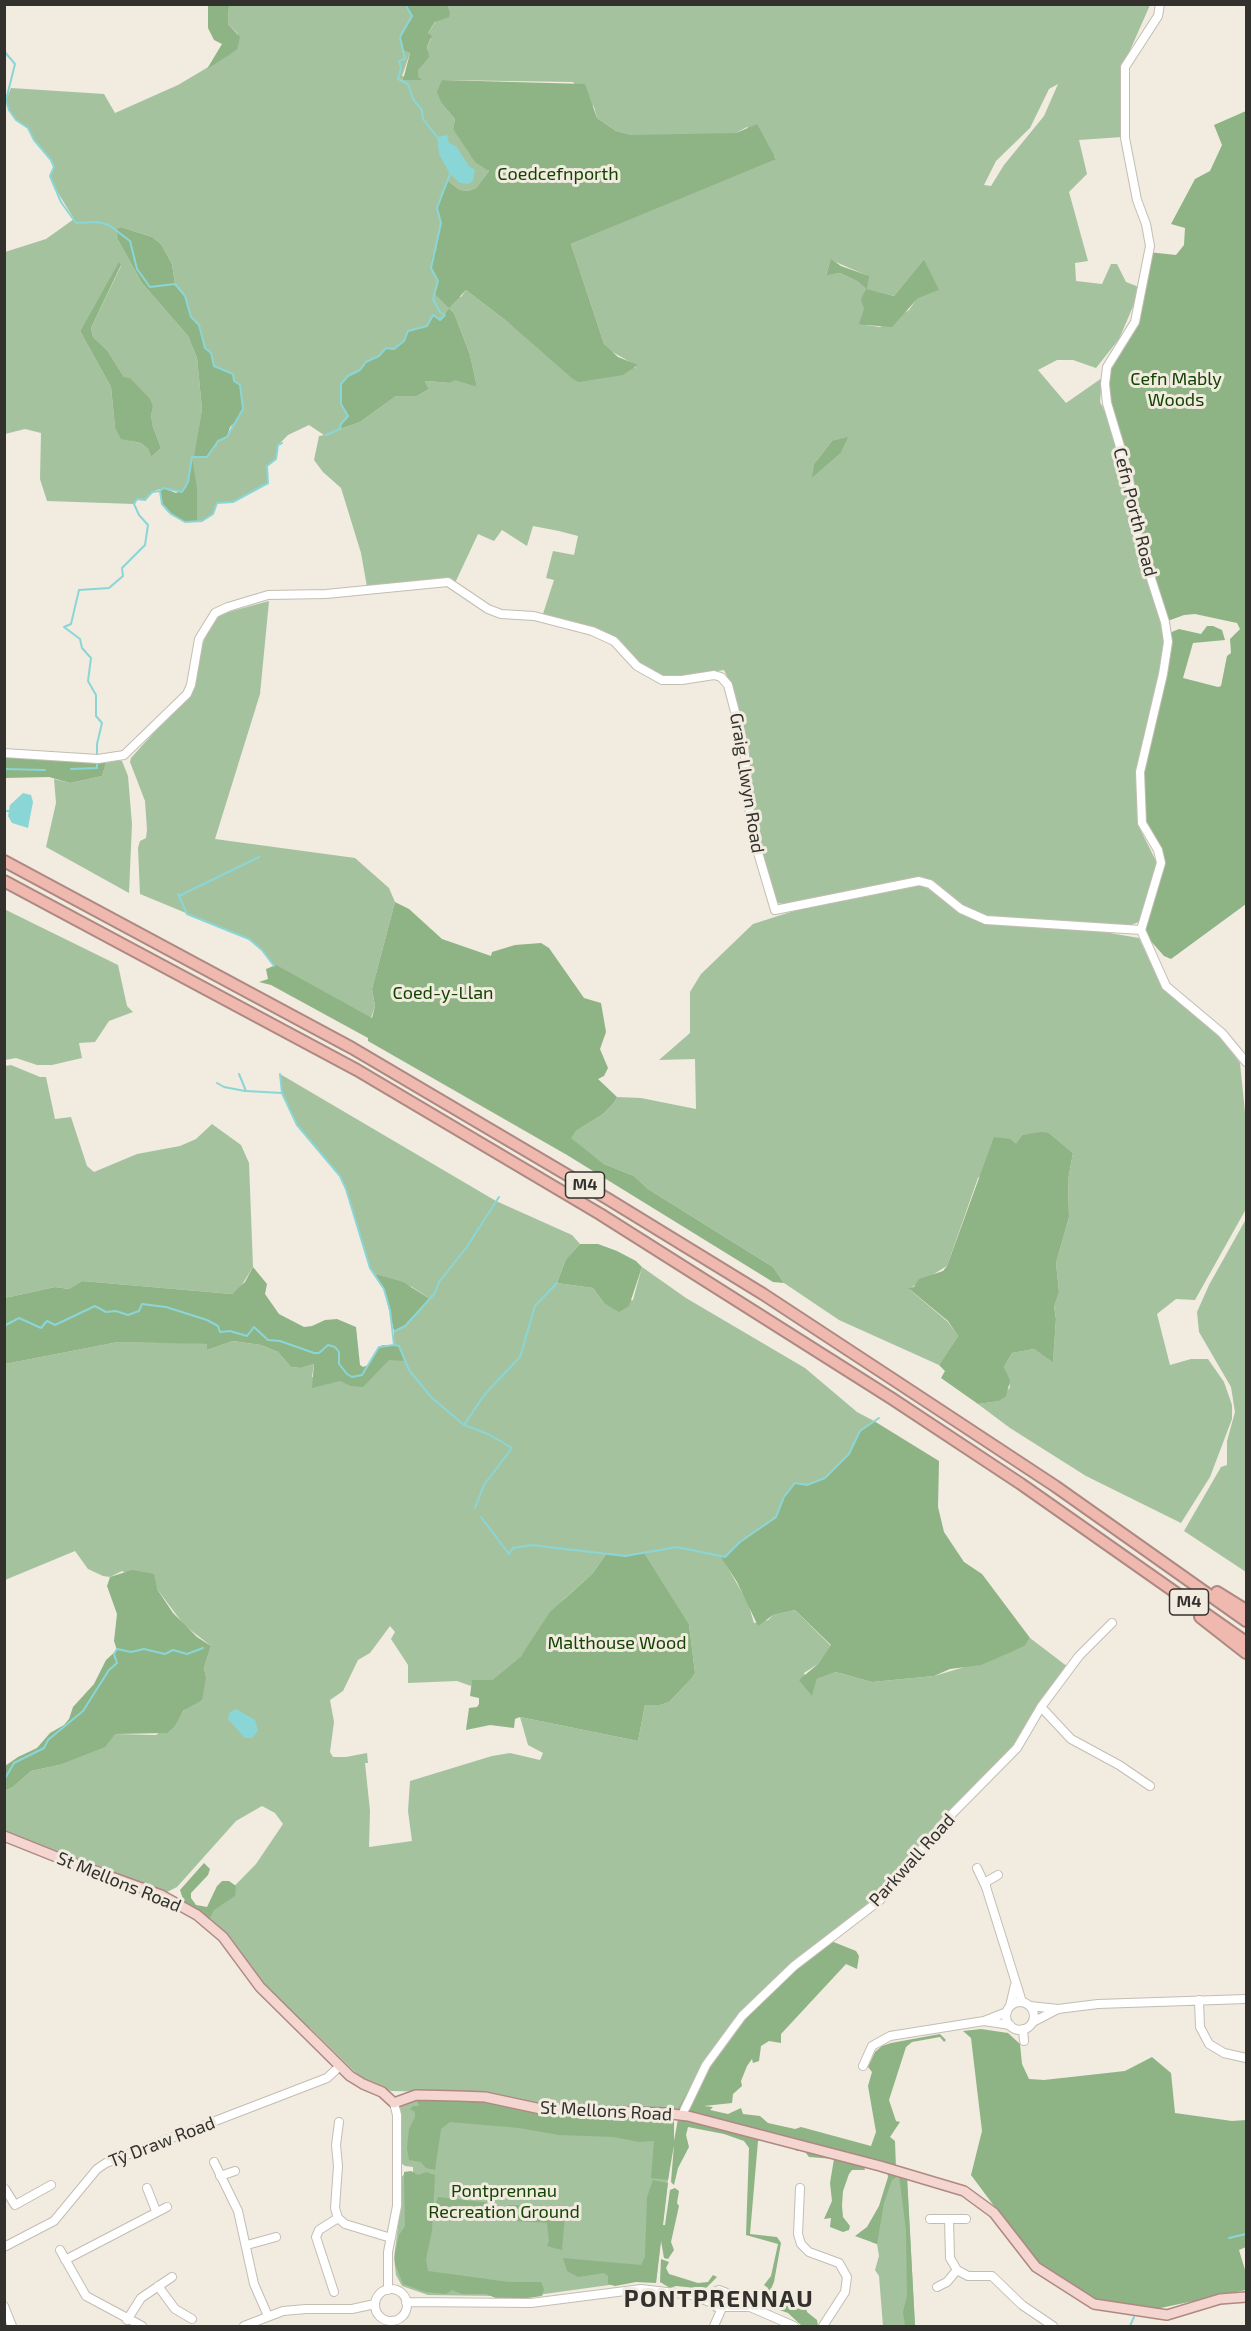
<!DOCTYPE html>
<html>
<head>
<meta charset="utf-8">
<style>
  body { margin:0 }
  #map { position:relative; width:1251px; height:2331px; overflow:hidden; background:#f1ebe0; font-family:"Exo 2",sans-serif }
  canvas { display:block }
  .frame { position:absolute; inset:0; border:6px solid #33312d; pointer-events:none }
</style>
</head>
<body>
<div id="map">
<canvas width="1251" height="2331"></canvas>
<div class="frame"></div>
</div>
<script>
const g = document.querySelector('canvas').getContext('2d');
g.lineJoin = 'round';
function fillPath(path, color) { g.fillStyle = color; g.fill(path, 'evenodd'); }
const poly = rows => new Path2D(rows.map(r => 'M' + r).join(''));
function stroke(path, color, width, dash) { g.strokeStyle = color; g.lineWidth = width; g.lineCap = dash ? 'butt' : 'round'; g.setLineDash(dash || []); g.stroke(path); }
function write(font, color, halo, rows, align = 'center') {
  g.font = font + ' "Exo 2",sans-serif'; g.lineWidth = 6; g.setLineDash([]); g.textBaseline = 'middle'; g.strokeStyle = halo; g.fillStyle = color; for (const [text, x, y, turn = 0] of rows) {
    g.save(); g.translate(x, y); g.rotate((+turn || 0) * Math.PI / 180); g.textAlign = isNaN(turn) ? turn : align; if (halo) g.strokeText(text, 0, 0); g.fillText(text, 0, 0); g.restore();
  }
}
fillPath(poly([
  [229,5,405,5,412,16,400,37,410,53,402,76,421,79,418,76,418,70,428,50,427,46,431,39,428,33,447,5,1150,5,1120,73,1122,137,1079,140,1087,174,1069,192,1088,261,1075,263,1076,281,1102,284,1111,264,1117,264,1126,282,1139,287,1138,295,1119,339,1096,368,1073,360,1057,360,1038,370,1066,403,1102,378,1100,402,1108,417,1126,473,1162,621,1164,638,1160,668,1136,773,1138,825,1157,863,1139,922,1125,927,1038,919,990,918,968,911,922,878,787,905,778,903,774,898,752,818,749,753,732,687,724,670,675,678,660,677,637,663,616,639,542,617,554,580,546,578,553,551,574,555,578,536,559,531,533,526,527,546,502,530,494,541,478,534,455,583,367,587,361,553,341,488,323,472,314,460,319,436,324,435,309,425,288,435,278,445,276,459,267,466,268,483,233,502,217,503,213,514,202,521,197,522,192,466,186,488,182,492,163,489,156,490,145,500,137,499,134,504,47,501,40,479,41,433,25,429,5,434,5,252,46,239,74,219,52,183,50,176,54,167,51,160,34,140,28,128,16,120,9,110,6,100,11,88,104,94,115,113,178,85,237,50,238,34,228,24],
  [442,80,573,82,594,107,597,118,616,131,632,135,709,135,736,133,747,127,776,158,571,244,604,344,609,350,637,366,634,368,509,323,466,290,461,297,437,287,437,246,435,243,441,223,437,208,448,181,460,190,468,191,476,188,489,171,469,153,462,139,453,129,455,119,442,104,439,94],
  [1058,84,1044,116,1004,165,991,186,984,185,996,161,1030,128,1049,89],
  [121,227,152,237,161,244,172,264,175,284,185,296,191,317,199,325,205,348,211,353,214,366,232,374,234,381,240,385,234,421,227,437,218,441,216,446,195,456,202,409,197,358,188,336,142,283,118,240],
  [924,259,938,290,918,297,909,310,880,327,865,325,864,305,866,289,894,296],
  [831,260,868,276,866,289,857,281,840,273,826,274],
  [119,263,121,266,91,328,93,337,107,350,124,377,153,407,151,416,153,427,161,448,151,457,148,449,141,443,131,441,115,427,111,387,80,331],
  [449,308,454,313,470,355,477,387,455,379,450,383,427,381,425,382,429,389,417,396,396,396,360,422,340,429,348,416,341,404,341,384,348,376,360,370,366,362,379,356,386,348,394,349,404,341,408,331,427,326,433,315,440,320],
  [832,441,840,454,813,477,814,464],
  [269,601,260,694,215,839,355,858,389,888,395,902,372,989,375,1006,371,1018,274,966,262,950,249,939,140,894,138,848,140,841,146,838,147,830,145,801,130,762,131,758,194,688,202,645,211,625,221,614],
  [117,759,122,761,128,776,132,824,129,893,46,847,56,803,54,779,70,783,102,776,106,763],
  [917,884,934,891,970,917,990,924,1063,925,1139,938,1159,981,1175,999,1222,1039,1240,1063,1246,1122,1246,1209,1195,1300,1176,1299,1157,1314,1170,1365,1191,1359,1208,1359,1224,1382,1232,1405,1232,1419,1210,1477,1181,1523,1086,1476,1010,1428,978,1404,999,1401,1010,1387,1004,1367,1012,1353,1034,1349,1053,1361,1056,1319,1054,1305,1059,1292,1056,1263,1069,1217,1068,1180,1073,1153,1049,1133,1022,1135,1016,1145,978,1178,947,1266,909,1289,948,1322,958,1336,939,1365,839,1320,784,1283,773,1267,648,1189,634,1176,604,1164,570,1138,576,1131,603,1114,614,1103,617,1097,641,1098,696,1109,695,1059,659,1060,690,1033,690,992,701,974,753,924,822,902],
  [4,909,118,965,127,1006,133,1012,109,1021,95,1042,79,1043,82,1058,52,1065,37,1065,16,1058,5,1060],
  [11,1065,40,1077,46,1077,55,1119,71,1117,87,1166,94,1172,137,1154,180,1146,196,1139,212,1124,241,1145,249,1163,253,1267,240,1288,232,1294,82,1281,69,1289,55,1287,5,1298,5,1066],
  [280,1074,496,1201,572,1235,580,1244,566,1259,557,1283,593,1288,604,1303,633,1300,642,1267,686,1298,805,1368,857,1412,874,1421,860,1431,849,1454,825,1478,784,1497,776,1517,740,1542,725,1557,721,1556,748,1603,754,1623,768,1620,773,1615,795,1610,831,1646,818,1664,804,1673,812,1695,817,1679,836,1672,872,1682,934,1676,995,1658,1025,1646,1030,1638,1068,1667,1016,1746,922,1842,881,1894,788,1968,736,2017,677,2110,542,2107,439,2092,391,2091,363,2080,310,2028,307,2032,260,1987,206,1915,256,1864,283,1824,275,1813,262,1806,236,1821,177,1887,161,1895,5,1836,4,1790,13,1787,31,1771,59,1765,115,1734,156,1735,179,1718,206,1677,204,1668,211,1646,184,1625,157,1589,122,1571,110,1577,103,1576,88,1569,75,1551,5,1580,5,1364,118,1342,186,1343,207,1344,207,1350,233,1341,261,1345,278,1352,291,1367,301,1368,314,1364,312,1377,347,1374,369,1365,379,1347,394,1345,394,1331,405,1326,430,1299,412,1287,375,1274,370,1268,346,1189,340,1176,297,1125,282,1093],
  [607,1553,625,1556,644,1554,689,1624,695,1673,692,1678,669,1702,660,1705,645,1705,638,1741,520,1717,528,1745,543,1753,540,1760,510,1753,492,1756,410,1781,408,1811,412,1841,369,1847,370,1811,365,1763,368,1763,367,1753,346,1757,333,1757,330,1752,334,1722,330,1700,343,1691,358,1660,370,1653,390,1626,395,1632,391,1639,408,1665,408,1683,457,1681,471,1686,473,1681,492,1680,521,1656,564,1599,592,1574],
  [1246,1219,1246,1572,1184,1531,1221,1467,1227,1465,1227,1441,1235,1412,1231,1387,1199,1332,1197,1312,1209,1285],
  [413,2098,495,2102,537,2112,625,2115,671,2154,656,2282,631,2282,537,2295,496,2296,428,2295,402,2286,396,2275,394,2258,401,2202,400,2179,405,2173,413,2173,413,2167,405,2166,401,2163,399,2108],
  [892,2172,907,2177,915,2326,883,2326,879,2276,875,2270,879,2256,877,2244,871,2242]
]), '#a5c29f');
fillPath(poly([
  [208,5,229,5,228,24,240,37,237,50,207,69,222,44,214,40,208,28],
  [405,5,447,5,450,13,449,17,435,22,428,33,432,36,427,46,429,57,418,70,418,76,422,80,403,80,410,53,402,49,400,37,412,16],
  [442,80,585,84,597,118,616,131,632,135,736,133,757,124,776,159,571,244,604,344,618,357,638,365,623,375,579,382,573,379,509,323,466,290,449,308,454,313,470,355,477,387,455,380,450,383,427,381,425,382,429,389,417,396,396,396,360,422,340,429,341,424,348,416,341,404,341,384,348,376,360,370,366,362,379,356,386,348,394,349,404,341,408,331,427,326,433,315,440,320,449,308,434,293,438,281,431,268,432,256,436,252,437,246,435,243,441,223,437,208,448,181,460,190,468,191,476,188,489,171,475,162,453,129,455,119,442,104,437,92],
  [1246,111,1246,904,1171,959,1164,956,1141,930,1161,863,1142,823,1140,772,1163,674,1167,634,1179,629,1201,634,1207,626,1213,626,1222,630,1225,640,1193,643,1183,678,1218,687,1221,686,1227,656,1231,653,1230,639,1240,629,1237,623,1195,614,1184,615,1165,622,1107,403,1107,367,1135,322,1148,252,1176,255,1184,245,1185,228,1171,224,1195,179,1210,171,1222,145,1214,125],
  [121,227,152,237,161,244,172,264,175,284,185,296,191,317,199,325,205,347,211,353,214,366,233,374,234,381,240,385,243,409,240,417,230,427,227,437,218,441,207,457,194,457,202,409,197,358,188,336,142,283,118,240,117,229],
  [831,259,841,266,869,276,867,289,894,296,924,259,939,290,918,298,892,327,865,325,859,324,864,309,861,299,866,289,857,281,840,273,826,275],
  [119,262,121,265,91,328,93,337,107,350,124,377,130,378,150,399,153,407,151,416,153,427,161,448,151,457,148,449,141,443,121,439,115,427,111,387,80,331],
  [848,437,840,454,812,478,814,464,832,441],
  [192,457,197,488,197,522,185,522,166,510,162,504,160,491,163,488,176,493,186,488],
  [41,752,75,762,106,763,102,776,70,783,49,777,5,778,4,757],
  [395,902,409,909,442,939,491,956,492,952,515,945,541,943,549,948,584,998,601,1003,606,1032,600,1049,608,1068,604,1076,598,1079,617,1097,614,1103,603,1114,576,1131,571,1138,604,1164,634,1176,648,1189,773,1267,784,1283,773,1282,567,1155,368,1041,368,1038,271,985,259,982,268,979,266,969,276,965,372,1018,375,1006,372,989],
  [1041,1132,1049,1133,1073,1153,1068,1180,1069,1217,1056,1263,1059,1292,1054,1306,1056,1319,1053,1362,1034,1349,1012,1353,1004,1367,1010,1381,1006,1396,999,1401,978,1404,941,1378,945,1371,939,1365,958,1336,948,1321,908,1288,914,1287,919,1279,943,1271,947,1266,994,1137,1010,1139,1016,1144,1022,1135],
  [580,1244,598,1244,617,1251,636,1261,642,1267,629,1306,619,1312,604,1303,593,1288,557,1283,566,1259],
  [253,1267,267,1284,265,1294,279,1314,304,1327,312,1326,325,1320,337,1319,356,1327,360,1365,363,1367,369,1365,378,1348,383,1345,399,1346,405,1361,389,1360,363,1387,351,1386,340,1381,312,1388,314,1364,301,1368,291,1367,278,1352,261,1345,233,1341,207,1350,207,1344,118,1342,5,1364,5,1298,55,1287,69,1289,82,1281,232,1294,245,1282],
  [375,1274,403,1282,430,1299,405,1326,394,1331,384,1289],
  [874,1421,939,1461,938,1507,944,1532,964,1562,982,1574,1030,1638,1025,1646,981,1665,950,1669,934,1676,872,1682,836,1672,817,1679,812,1696,799,1680,818,1664,831,1645,795,1610,773,1615,758,1626,737,1582,720,1556,725,1557,740,1542,776,1518,784,1497,795,1483,807,1485,825,1478,849,1454,860,1431],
  [607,1553,625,1556,644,1553,689,1624,695,1673,692,1678,669,1702,660,1705,645,1705,638,1741,520,1717,515,1719,514,1728,490,1725,466,1730,469,1708,477,1707,479,1704,479,1698,470,1696,472,1680,492,1680,521,1656,550,1612,592,1574],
  [132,1570,154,1574,157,1589,173,1613,197,1637,211,1646,204,1668,206,1677,202,1700,184,1710,174,1727,167,1733,115,1734,105,1747,59,1765,31,1771,13,1787,5,1790,5,1766,18,1757,37,1748,50,1733,64,1725,69,1719,73,1707,94,1684,106,1660,117,1650,114,1641,117,1614,107,1586,110,1577],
  [204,1863,210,1869,208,1875,191,1893,191,1898,196,1905,207,1907,217,1886,222,1881,229,1881,236,1886,235,1896,214,1910,210,1918,212,1926,186,1908,180,1890],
  [831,1941,856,1951,859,1956,857,1969,846,1964,781,2034,781,2043,769,2041,761,2046,759,2061,753,2063,752,2059,747,2066,741,2081,742,2086,733,2094,732,2103,704,2106,713,2107,710,2110,728,2114,741,2108,743,2114,760,2116,768,2123,795,2129,801,2127,871,2146,876,2132,868,2086,872,2072,868,2067,875,2052,882,2046,891,2043,940,2034,946,2040,944,2042,940,2037,912,2042,906,2047,889,2100,896,2121,900,2122,890,2137,895,2141,896,2169,863,2163,865,2170,852,2170,849,2174,843,2191,842,2206,843,2217,850,2226,849,2230,843,2232,830,2227,831,2218,824,2219,832,2201,830,2183,834,2159,809,2157,803,2149,797,2151,790,2146,761,2139,758,2141,750,2234,777,2237,781,2243,774,2282,768,2296,779,2303,798,2305,801,2294,806,2294,809,2296,805,2302,807,2312,817,2320,818,2326,802,2326,788,2313,763,2304,768,2288,764,2285,771,2276,778,2244,746,2235,749,2148,744,2141,724,2134,688,2127,686,2135,689,2147,678,2168,674,2185,671,2182,674,2145,668,2180,651,2178,654,2141,639,2142,614,2137,559,2135,519,2128,450,2122,441,2129,435,2170,426,2168,421,2162,409,2160,407,2148,409,2129,415,2117,415,2112,410,2109,413,2106,419,2106,416,2098,495,2102,537,2112,674,2118,674,2141,678,2119,692,2116,688,2110,677,2110,699,2072,704,2075,749,2014,801,1965],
  [981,2029,1008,2033,1020,2044,1022,2064,1029,2079,1044,2080,1125,2071,1152,2057,1171,2073,1175,2113,1232,2121,1246,2120,1246,2247,1239,2250,1246,2273,1246,2290,1151,2310,1096,2301,1038,2265,971,2175,982,2131,971,2038,963,2031],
  [887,2170,907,2177,915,2326,905,2326,903,2312,907,2296,906,2230,899,2175,892,2180,884,2203,877,2244,855,2236,867,2227,879,2206,888,2177],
  [411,2171,418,2175,426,2172,435,2175,432,2231,426,2259,428,2271,509,2282,541,2282,544,2289,542,2296,513,2300,498,2299,486,2294,462,2294,452,2290,446,2294,425,2292,403,2284,395,2264,395,2254,399,2235,405,2226,404,2172],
  [653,2180,668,2183,663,2225,665,2225,670,2190,675,2188,679,2191,677,2203,679,2206,671,2242,674,2250,668,2259,664,2258,661,2241,656,2283,636,2282,615,2286,608,2284,608,2276,604,2273,578,2277,567,2271,563,2258,641,2265,645,2257,647,2197],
  [438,2197,491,2203,493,2217,484,2220,460,2210,441,2210,436,2203],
  [510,2205,532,2206,545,2213,551,2209,565,2214,562,2250,547,2246,549,2241,547,2223,516,2221,499,2216,501,2207],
  [661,2259,669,2262,666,2268,669,2274,698,2283,708,2282,713,2275,717,2277,705,2289,676,2286,670,2288,660,2282]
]), '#8eb385');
fillPath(poly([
  [447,135,449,143,456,146,469,166,475,170,473,181,469,184,460,183,450,174,439,154,437,137],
  [23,793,31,795,33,802,28,828,12,823,8,816,10,805],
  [236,1709,255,1720,258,1731,252,1738,245,1738,228,1719,229,1713]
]), '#8ad6d7');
stroke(poly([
  [405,4,412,16,400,37,405,59,399,61,401,67,398,79,408,84,413,99,422,110,423,119,437,137],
  [4,51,15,64,6,100,9,110,16,120,28,128,34,140,51,160,54,167,50,176,61,202,76,223,98,222,109,225,130,241,137,269,150,287,175,284,185,296,191,317,199,325,205,348,211,353,214,366,233,374,234,381,240,385,243,409,227,437,218,441,207,457,192,457,188,482,182,492,163,488,160,491],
  [326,435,340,429,341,424,348,416,341,404,341,384,348,376,360,370,366,362,379,356,386,348,394,349,404,341,408,331,427,326,433,315,440,320,445,315,440,312,433,299,438,281,431,268,441,223,437,208,450,174],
  [4,769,45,770],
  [71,769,97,768,97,744,102,723,96,716,96,695,88,681,91,658,82,648,80,639,64,627,71,624,79,590,109,588,123,576,122,568,145,545,148,525,139,515,134,504,137,499,145,500,152,492,160,491,162,504,171,514,185,522,202,521,213,514,217,503,233,502,268,483,267,466,276,459,278,445,282,443],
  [4,811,9,811],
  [178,894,187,914,249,939,262,950,274,966],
  [179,896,259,857],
  [239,1074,246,1091,282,1093],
  [217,1083,224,1087,245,1091],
  [4,1326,19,1318,41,1328,47,1321,55,1325,95,1306,106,1312,116,1311,128,1315,139,1311,142,1304,166,1307,207,1320,218,1326,220,1332,230,1331,247,1336,254,1327,268,1340,280,1341,314,1353,319,1353,328,1345,335,1347,339,1352,339,1364,347,1374,352,1377,362,1375,379,1347,394,1345,390,1310,384,1289,370,1268,346,1189,340,1176,297,1125,282,1093,280,1074],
  [395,1331,405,1326,435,1293,439,1282,466,1248,499,1197],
  [394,1345,399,1346,409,1370,431,1397,464,1425,488,1434,512,1448,484,1485,475,1508],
  [464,1425,485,1394,520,1357,535,1306,557,1283],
  [481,1517,509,1554,513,1548,531,1545,625,1556,677,1547,725,1557,740,1542,776,1517,784,1497,795,1483,807,1485,825,1478,849,1454,860,1431,879,1418],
  [4,1780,14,1763,44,1748,48,1740,83,1711,109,1670,117,1663,114,1654,117,1649,131,1652,144,1649,165,1654,173,1650,187,1654,203,1648],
  [1229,2238,1246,2234],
  [1130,2326,1134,2317]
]), '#8ad6d7', 2);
const minor = poly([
  [1160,4,1158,16,1125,67,1125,138,1137,200,1146,224,1150,246,1135,322,1107,367,1105,384,1107,403,1128,473,1138,538,1165,622,1168,642,1163,674,1140,772,1142,823,1158,850,1161,863,1141,930,1166,986,1222,1033,1246,1062],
  [4,753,98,759,124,755,187,694,191,685,199,639,215,613,228,607,268,595,326,594,448,582,488,609,501,614,534,616,592,631,614,641,637,666,662,680,682,680,714,675,721,677,728,685,744,746,751,829,775,910,919,881,930,884,961,909,986,920,1141,930],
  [1041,1707,1071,1739,1119,1765,1150,1786],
  [977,1868,986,1887,1022,2002],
  [986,1887,986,1882,998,1875],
  [1199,2000,1200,2027,1209,2044,1224,2053,1246,2058],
  '1006 2016a14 14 0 1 1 28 0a14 14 0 1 1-28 0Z',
  [1010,2006,1015,1985],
  [1030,2006,1058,2009],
  [984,2021,1007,2012],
  [1033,2022,1058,2009,1098,2004,1246,1999],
  [1023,2029,1024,2041],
  [863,2066,872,2046,890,2036,984,2021,1010,2025],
  [682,2115,706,2065,742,2016,794,1966,880,1900,945,1821,1017,1748,1041,1707,1079,1656,1112,1623],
  [339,2122,336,2145,338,2166,335,2208,338,2218,345,2224,391,2238],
  [214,2162,238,2211,254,2284,268,2316],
  [220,2176,235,2171],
  [147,2188,156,2211],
  [800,2188,798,2234,801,2244,809,2252,839,2263,847,2277,845,2292,823,2326],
  [5,2189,15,2205,51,2185],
  [930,2219,949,2219,950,2258,957,2270,968,2276,992,2276,1022,2305,1053,2326],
  [949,2219,966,2219],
  [247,2245,276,2237],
  [4,2247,54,2221,97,2169,106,2163,327,2078,340,2066],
  [60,2250,86,2296,142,2326],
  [65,2260,167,2207],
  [158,2286,175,2309,192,2319],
  [937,2287,947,2282,957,2270],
  '375 2305a16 16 0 1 1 32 0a16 16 0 1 1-32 0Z',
  [388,2290,388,2252,397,2206,397,2115,394,2103],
  [334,2292,316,2237,319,2230,338,2218],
  [728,2295,747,2307],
  [406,2302,531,2303,641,2289,692,2295,712,2303],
  [4,2306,12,2326],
  [725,2306,728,2301,727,2293,719,2290,714,2292,711,2300,716,2307,750,2307,794,2326],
  [127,2320,141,2298,172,2277],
  [244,2326,283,2311,306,2309,352,2309,375,2304],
  [714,2326,722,2308]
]);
const major = poly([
  [4,1836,64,1860,161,1895,197,1915,223,1937,260,1987,350,2076,363,2084,382,2092,394,2103,416,2095,458,2096,485,2097,541,2109,664,2113,688,2116,880,2166,964,2191,994,2213,1036,2267,1094,2304,1167,2315,1220,2299,1246,2297]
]);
const highway = poly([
  [4,861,352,1048,608,1199,763,1294,894,1380,1055,1486,1246,1621],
  [4,881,357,1070,600,1214,891,1398,1021,1484,1246,1642],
  [1217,1592,1246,1610],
  [1200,1617,1246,1653]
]);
stroke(minor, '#c3bdb3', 10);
stroke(major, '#ad8982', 12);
stroke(highway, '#ad8982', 14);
stroke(minor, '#fff', 8);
stroke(major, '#f5d5d0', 9);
stroke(highway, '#efb9b0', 10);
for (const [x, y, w] of [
  [585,1185,39],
  [1189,1602,39]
]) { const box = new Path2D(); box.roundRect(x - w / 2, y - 13, w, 26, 4.5); g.fillStyle = '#f1ebe0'; g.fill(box); stroke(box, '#33312d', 1.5); }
write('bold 16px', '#33312d', null, [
  ["M4",585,1185],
  ["M4",1189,1602]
]);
write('18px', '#124301', '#f1ebe0', [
  ["Coedcefnporth",558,174],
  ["Cefn Mably",1176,379],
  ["Woods",1176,400],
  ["Coed-y-Llan",443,993],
  ["Malthouse Wood",617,1643],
  ["Pontprennau",504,2191],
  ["Recreation Ground",504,2212]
]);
write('18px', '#33312d', '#f1ebe0', [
  ["Cefn Porth Road",1135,512,76],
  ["Graig Llwyn Road",747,783,81],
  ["Parkwall Road",912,1860,-48],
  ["St Mellons Road",119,1882,22],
  ["St Mellons Road",606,2111,3],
  ["Tŷ Draw Road",162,2142,-21]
]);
g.letterSpacing = '1.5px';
write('bold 24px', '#33312d', '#f1ebe0', [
  ["PONTPRENNAU",719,2299]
]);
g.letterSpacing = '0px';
</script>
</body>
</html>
